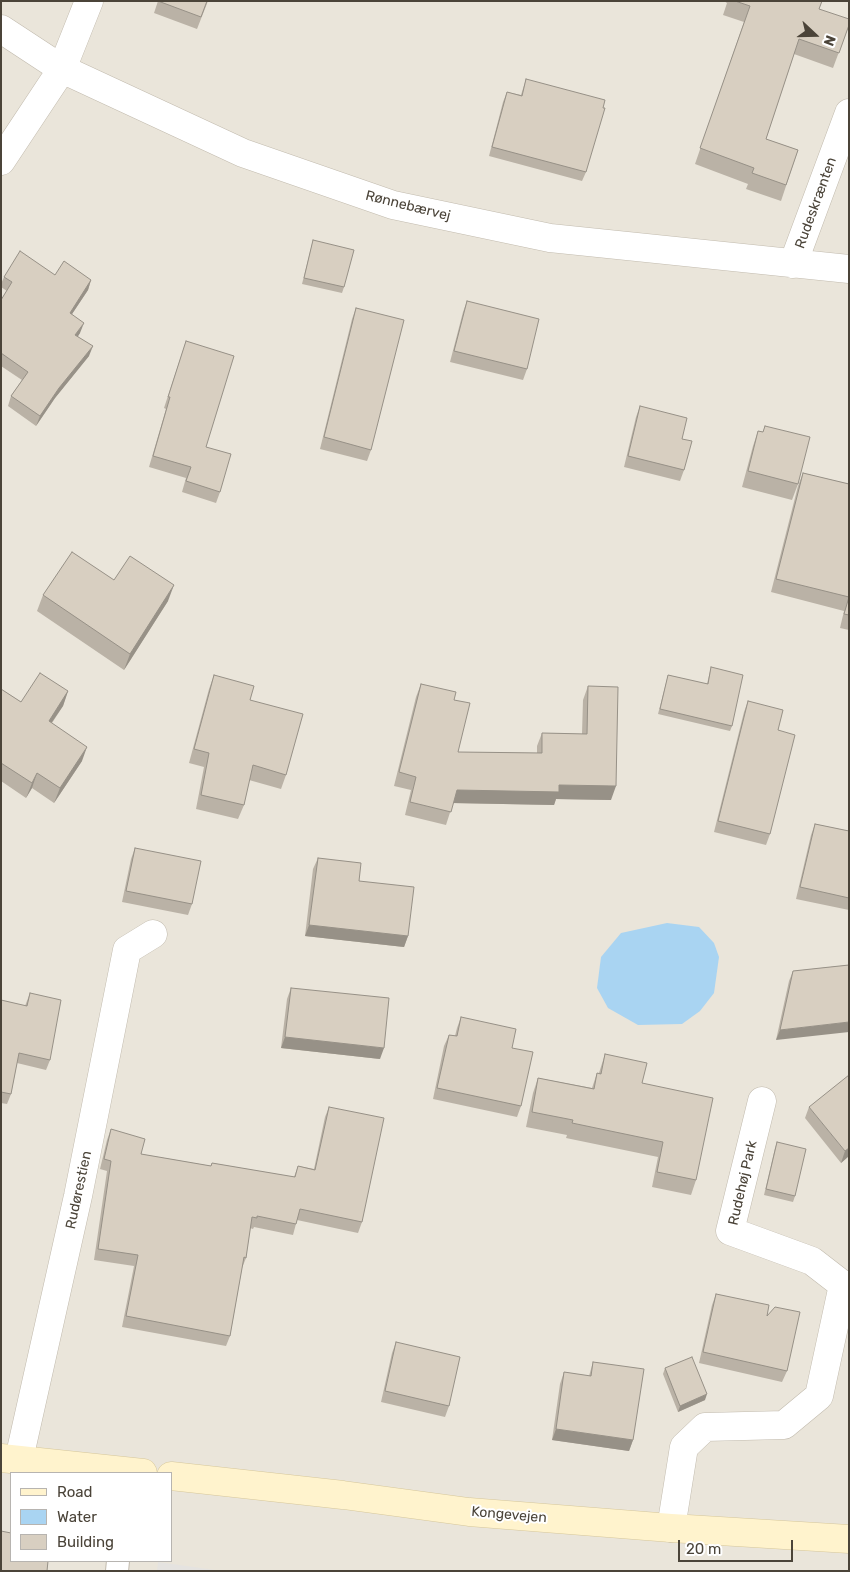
<!DOCTYPE html>
<html>
<head>
<meta charset="utf-8">
<style>
  body { margin:0 }
  #map { position:relative; width:850px; height:1572px; overflow:hidden; background:#f6f3ec; font-family:Rubik,sans-serif }
  canvas { display:block }
  .frame { position:absolute; inset:0; border:2px solid #4b4439; pointer-events:none }
  .legend { position:absolute; left:10px; top:1472px; width:162px; height:90px; box-sizing:border-box; background:#fff; border:1px solid #b7b4b0; margin:0; padding:6px 9px; list-style:none; font-size:15px; color:#4b4439 }
  .legend li { display:flex; align-items:center; gap:10px; height:25px }
  .legend b { width:25px; border:1px solid #b7b4b0 }
  .north { position:absolute; left:790px; top:10px; width:50px; height:50px; -webkit-text-stroke:4px #fff; paint-order:stroke; rotate:111deg; font-size:14px; font-weight:700; line-height:20px; text-align:center; color:#4b4439 }
  .north::after { content:''; display:block; margin:auto; width:18px; height:22px; background:#4b4439; clip-path:polygon(50% 0,100% 100%,50% 72%,0 100%) }
  .scale { position:absolute; left:678px; top:1540px; width:115px; height:22px; box-sizing:border-box; border:2px solid #4b4439; border-top:0; padding-left:6px; font-size:15px; line-height:18px; white-space:nowrap; color:#4b4439; -webkit-text-stroke:4px #fff; paint-order:stroke }
</style>
</head>
<body>
<div id="map">
<canvas width="850" height="1572"></canvas>
<div class="frame"></div>
<ul class="legend">
<li><b style="height:6px;background:#fff3cd"></b>Road</li>
<li><b style="height:14px;background:#a9d4f2"></b>Water</li>
<li><b style="height:14px;background:#d8cfc1"></b>Building</li>
</ul>
<div class="north">N</div>
<div class="scale">20 m</div>
</div>
<script>
const g = document.querySelector('canvas').getContext('2d');
g.lineJoin = 'round';
function fillPath(path, color) { g.fillStyle = color; g.fill(path, 'evenodd'); }
const poly = rows => new Path2D(rows.map(r => 'M' + r).join(''));
function stroke(path, color, width, dash) { g.strokeStyle = color; g.lineWidth = width; g.lineCap = dash ? 'butt' : 'round'; g.setLineDash(dash || []); g.stroke(path); }
function write(font, color, halo, rows, align = 'center') {
  g.font = font + ' Rubik,sans-serif'; g.lineWidth = 4; g.setLineDash([]); g.textBaseline = 'middle'; g.strokeStyle = halo; g.fillStyle = color; for (const [text, x, y, turn = 0] of rows) {
    g.save(); g.translate(x, y); g.rotate((+turn || 0) * Math.PI / 180); g.textAlign = isNaN(turn) ? turn : align; if (halo) g.strokeText(text, 0, 0); g.fillText(text, 0, 0); g.restore();
  }
}
fillPath(poly([
  [1,1,849,1,849,1571,1,1571],
  [11,1473,171,1473,171,1561,11,1561]
]), '#eae5da');
fillPath(poly([
  [158,1562,222,1571,157,1571]
]), '#e5e3e0');
fillPath(poly([
  [667,923,699,927,714,943,719,957,714,993,700,1011,682,1024,638,1025,608,1008,597,988,601,957,621,933]
]), '#a9d4f2');
const lane = poly([
  [117,1571,118,1561]
]);
const street = poly([
  [1,29,62,69,243,153,393,205,550,238,849,269],
  [1,161,62,69,89,1],
  [793,264,849,113],
  [762,1101,730,1231,812,1261,843,1285,849,1286],
  [19,1459,78,1196,127,950,153,934],
  [671,1528,684,1447,705,1427,784,1425,819,1396,843,1285]
]);
const secondary = poly([
  [1,1458,143,1473],
  [171,1476,343,1495,469,1512,671,1528,849,1539]
]);
stroke(lane, '#c2bbae', 24);
stroke(street, '#c2bbae', 29);
stroke(secondary, '#d6c79b', 29);
stroke(lane, '#fff', 22);
stroke(street, '#fff', 28);
stroke(secondary, '#fff3cd', 28);
fillPath(poly([
  [158,1,208,1,197,29,154,13],
  [724,1,822,1,819,9,849,25,833,68,794,54,766,139,798,150,781,201,746,189,748,184,695,164,744,22,723,15,727,3],
  [526,79,586,172,582,181,489,156,503,102,507,92,521,95],
  [313,240,344,287,342,293,302,284],
  [55,275,91,280,88,290,72,314,80,333,78,336,89,356,55,398,36,426,8,406,11,396,22,380,1,366,1,300,7,291,1,287,1,284,4,277],
  [467,301,527,369,523,380,450,362,463,312],
  [356,308,371,450,367,461,320,449,352,319],
  [186,341,206,447,220,492,216,503,182,492,186,478,149,467,166,409,164,408],
  [640,406,682,439,684,470,680,481,624,467,636,417],
  [765,426,798,484,792,500,742,487,753,446,758,431,763,432],
  [803,473,849,484,849,630,840,628,844,611,771,592,798,486],
  [114,580,168,601,124,670,37,611,43,595],
  [711,667,732,726,730,731,658,714,668,675,707,684],
  [214,675,250,700,286,775,281,789,249,780,244,805,238,819,196,809,204,767,189,763,209,689],
  [421,684,454,700,458,752,537,753,537,746,542,733,582,734,583,700,588,686,611,800,556,799,554,805,453,803,446,825,405,815,411,790,394,786,416,697],
  [1,689,21,702,68,691,63,706,52,723,82,761,54,803,32,788,26,798,1,781],
  [748,701,778,730,770,834,766,845,714,832,744,712],
  [815,824,849,831,849,910,796,899,811,835],
  [135,848,192,904,188,915,122,902,131,859],
  [318,858,359,881,408,936,404,947,305,936,313,869],
  [849,965,776,1040,789,981,793,971],
  [291,988,380,1059,281,1048,287,999],
  [30,993,50,1060,46,1070,17,1063,11,1094,7,1104,1,1103,1,1000,25,1006],
  [461,1017,512,1048,521,1106,517,1117,433,1099,444,1046,449,1035,455,1036,457,1028],
  [605,1054,642,1083,696,1180,691,1195,652,1187,658,1157,566,1138,567,1135,526,1127,533,1093,538,1078,592,1088,597,1073,599,1073],
  [329,1107,362,1222,358,1233,297,1220,293,1235,254,1227,253,1229,250,1228,246,1258,242,1268,230,1336,226,1346,122,1327,134,1266,94,1260,107,1171,100,1169,107,1140,111,1129,141,1154,211,1166,212,1163,294,1177,298,1166,314,1169,325,1117],
  [809,1107,849,1156,841,1163,805,1118],
  [777,1142,795,1196,793,1202,764,1195,775,1148],
  [716,1294,787,1371,782,1382,699,1363,712,1305],
  [396,1342,449,1406,445,1417,381,1402,392,1353],
  [593,1362,633,1440,629,1451,552,1440,560,1384,564,1372,589,1376],
  [665,1368,705,1400,678,1412,663,1374]
]), '#bab2a6');
fillPath(poly([
  [91,280,88,290,66,323,70,313],
  [84,323,80,333,72,345,75,335],
  [93,346,89,356,55,398,36,426,40,416,59,388],
  [174,585,168,601,124,670,130,654],
  [68,691,63,706,43,735,49,721],
  [87,747,82,761,54,803,60,788],
  [37,773,32,788,26,798,32,783],
  [559,785,616,786,611,800,556,799,554,805,452,803,457,790],
  [309,925,408,936,404,947,305,936],
  [849,1022,849,1032,776,1040,780,1030],
  [285,1037,384,1048,380,1059,281,1048],
  [849,1148,849,1156,841,1163,845,1151],
  [707,1394,705,1400,678,1412,680,1406],
  [556,1429,633,1440,629,1451,552,1440]
]), '#979187');
const building = poly([
  [158,1,207,1,201,17,158,1],
  [735,1,822,1,819,9,849,19,849,25,839,53,799,39,766,139,798,150,786,185,752,173,754,168,700,148,750,6,735,1],
  [526,79,605,100,603,108,605,108,586,172,492,147,507,92,522,96,526,79],
  [313,240,354,250,344,287,304,278,313,240],
  [20,251,55,275,64,261,91,280,70,313,84,323,75,335,93,346,59,388,40,416,11,396,28,372,1,353,1,300,12,282,4,277,20,251],
  [467,301,539,319,527,369,454,351,467,301],
  [356,308,404,320,371,450,324,437,356,308],
  [186,341,234,356,206,447,231,454,220,492,186,481,191,467,153,456,170,397,168,397,186,341],
  [640,406,687,418,682,439,692,441,684,470,628,456,640,406],
  [765,426,810,437,798,484,748,471,758,431,763,432,765,426],
  [803,473,849,484,849,615,844,614,849,597,776,579,803,473],
  [72,552,114,580,130,556,174,585,130,654,43,595,72,552],
  [711,667,743,675,732,726,660,709,668,675,708,684,711,667],
  [40,673,68,691,49,721,87,747,60,788,37,773,32,783,1,763,1,689,21,702,40,673],
  [214,675,254,686,250,700,303,714,286,775,253,765,244,805,201,795,209,753,194,749,214,675],
  [421,684,456,692,454,700,470,703,458,752,542,753,542,733,587,734,588,686,618,687,616,786,559,785,559,792,457,790,451,812,410,802,416,777,399,772,421,684],
  [748,701,783,710,778,730,795,735,770,834,718,821,748,701],
  [815,824,849,831,849,898,800,887,815,824],
  [135,848,201,861,192,904,126,891,135,848],
  [318,858,361,863,359,881,414,887,408,936,309,925,318,858],
  [849,965,849,1022,780,1030,793,971,849,965],
  [291,988,389,998,384,1048,285,1037,291,988],
  [30,993,61,1000,50,1060,19,1053,11,1094,1,1092,1,1000,27,1006,30,993],
  [461,1017,516,1029,512,1048,533,1052,521,1106,437,1088,449,1035,457,1036,461,1017],
  [605,1054,647,1063,642,1083,713,1098,696,1180,657,1172,663,1142,572,1123,573,1120,532,1112,538,1078,594,1089,597,1073,601,1074,605,1054],
  [849,1075,849,1148,845,1151,809,1107,849,1075],
  [329,1107,384,1118,362,1222,300,1209,296,1224,257,1216,257,1218,252,1217,246,1258,244,1257,230,1336,126,1316,138,1255,98,1249,111,1161,104,1159,111,1129,145,1139,141,1154,211,1166,212,1163,295,1177,298,1166,315,1170,329,1107],
  [777,1142,806,1149,795,1196,766,1189,777,1142],
  [716,1294,769,1305,767,1316,775,1307,800,1312,787,1371,703,1352,716,1294],
  [396,1342,460,1357,449,1406,385,1391,396,1342],
  [692,1357,707,1394,680,1406,665,1368,692,1357],
  [593,1362,644,1369,633,1440,556,1429,564,1372,591,1376,593,1362],
  [1,1531,11,1533,11,1561,48,1561,47,1571,1,1571,1,1531]
]);
fillPath(building, '#d8cfc1');
stroke(building, '#979187', 1);
write('14px', '#4b4439', '#fff', [
  ["Rudeskrænten",816,203,-70],
  ["Rønnebærvej",408,206,14],
  ["Rudehøj Park",743,1183,-77],
  ["Rudørestien",79,1190,-78],
  ["Kongevejen",509,1515,5]
]);
</script>
</body>
</html>
